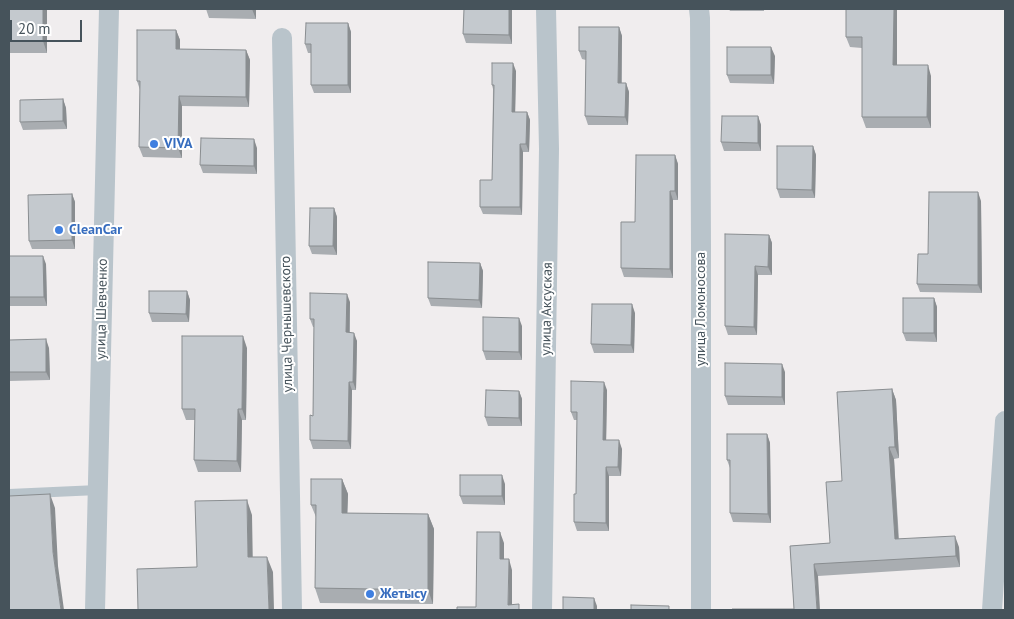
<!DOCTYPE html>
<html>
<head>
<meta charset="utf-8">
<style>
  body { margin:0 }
  #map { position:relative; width:1014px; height:619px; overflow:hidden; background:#f0edee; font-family:"PT Sans",sans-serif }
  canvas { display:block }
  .frame { position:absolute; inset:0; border:10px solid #46535b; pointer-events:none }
  .scale { position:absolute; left:10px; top:20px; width:72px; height:22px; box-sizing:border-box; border:2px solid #46535b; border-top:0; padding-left:6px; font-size:15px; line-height:18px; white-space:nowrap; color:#46535b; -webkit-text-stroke:4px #fff; paint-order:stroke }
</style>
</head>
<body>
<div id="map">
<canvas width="1014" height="619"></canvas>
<div class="frame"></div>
<div class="scale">20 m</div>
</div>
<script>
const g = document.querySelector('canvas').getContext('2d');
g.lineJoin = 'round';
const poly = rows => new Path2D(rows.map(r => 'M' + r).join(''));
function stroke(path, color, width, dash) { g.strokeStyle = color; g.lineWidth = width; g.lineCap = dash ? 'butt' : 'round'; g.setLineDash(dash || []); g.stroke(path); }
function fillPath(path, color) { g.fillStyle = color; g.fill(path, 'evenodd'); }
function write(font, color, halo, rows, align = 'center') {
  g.font = font + ' "PT Sans",sans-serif'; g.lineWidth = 4; g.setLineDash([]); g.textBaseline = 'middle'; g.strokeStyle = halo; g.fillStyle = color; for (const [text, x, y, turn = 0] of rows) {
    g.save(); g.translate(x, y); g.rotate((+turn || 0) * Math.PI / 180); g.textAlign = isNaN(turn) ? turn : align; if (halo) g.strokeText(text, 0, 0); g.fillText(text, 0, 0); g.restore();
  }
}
stroke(poly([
  [9,494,98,490]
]), '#b9c4cb', 10);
stroke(poly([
  [699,9,700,18,701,247,701,610],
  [282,38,292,610],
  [95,610,109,9],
  [542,610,549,149,546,9],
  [992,610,1005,421]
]), '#b9c4cb', 20);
fillPath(poly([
  [9,9,47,9,47,53,9,53],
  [206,9,256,9,256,19,209,18],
  [464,9,512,9,512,44,466,43,463,34],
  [729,9,764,9,764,11,730,11],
  [897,9,897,65,931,76,931,128,866,128,862,117,862,48,850,47,846,37],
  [348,23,351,32,351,93,314,93,311,85,311,53,308,53,305,44],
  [619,27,622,36,622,83,626,83,629,92,628,125,588,125,585,116,586,60,582,59,579,51],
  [176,30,180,40,180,49,246,50,250,60,249,107,182,106,182,158,143,157,139,147,140,90,137,81],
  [775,56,774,84,730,83,727,75],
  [516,71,515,112,527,112,530,120,529,152,523,152,522,215,483,214,480,207,492,180,493,89,492,85],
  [63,99,66,108,67,129,23,130,20,122],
  [758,116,761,125,761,151,724,151,721,142],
  [813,146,816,155,815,198,780,198,777,189],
  [257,148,257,174,203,173,200,165],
  [675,155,678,164,678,200,673,200,673,278,624,277,621,268,635,222],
  [72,194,75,202,75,249,32,249,29,241],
  [981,201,982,293,920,292,917,284,928,254],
  [334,208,337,217,337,255,312,254,309,246],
  [769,235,772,243,772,275,758,275,757,335,728,335,725,326],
  [9,256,46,264,47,306,9,306],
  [480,263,483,271,482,308,431,306,428,298],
  [187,291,190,300,189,322,152,322,149,313],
  [934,298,937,307,937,342,906,341,903,333],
  [350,302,350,332,357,341,356,390,352,390,351,449,313,449,310,440,313,416,314,327,313,327,310,319],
  [635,313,634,353,594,353,591,344],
  [522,326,522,360,486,360,483,351],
  [9,340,49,348,50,380,9,381],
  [247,348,246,420,242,420,241,472,198,472,194,460,195,420,186,420,182,409],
  [785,372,785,405,728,405,725,396],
  [892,389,896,400,899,458,894,459,899,539,959,547,960,567,818,576,794,609,790,546,830,543,842,481],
  [607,390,606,440,622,449,621,476,609,476,609,531,577,531,574,522,576,494,577,420,574,420,571,412],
  [519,391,522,399,522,426,488,426,485,417],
  [767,434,770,443,771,523,733,522,730,513,730,468,727,460],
  [342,479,348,494,347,513,428,514,434,529,433,604,320,603,315,588,316,517,311,505],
  [505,484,505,505,463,504,460,496]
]), '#a9adb1');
fillPath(poly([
  [43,9,47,9,47,53,43,41],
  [252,9,256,9,256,19],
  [509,9,512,9,512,44,509,35],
  [894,9,897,9,897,76,893,65],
  [348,23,351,32,351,93,348,85],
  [619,27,622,36,621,91,618,83],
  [176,30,180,40,180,59,176,49],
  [771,47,775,56,774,84,771,75],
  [246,50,250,60,249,107,246,97],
  [513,63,516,71,515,120,512,112],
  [928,65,931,76,931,128,927,117],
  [626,83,629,92,628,125,625,117],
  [179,96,182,106,182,158,178,148],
  [63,99,66,108,67,129,63,121],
  [527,112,530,120,529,152,526,144],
  [758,116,761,125,761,151,758,143],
  [254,139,257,148,257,174,254,166],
  [520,144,523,152,522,215,520,207],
  [813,146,816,155,815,198,812,190],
  [675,155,678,164,678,200,675,191],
  [670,191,673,200,673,278,670,269],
  [978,192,981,201,982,293,978,285],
  [72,194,75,202,75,249,72,240],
  [334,208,337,217,337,255,333,246],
  [769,235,772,243,772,275,768,267],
  [43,256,46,264,47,306,44,297],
  [480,263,483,271,482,308,479,300],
  [755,266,758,275,757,335,754,327],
  [187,291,190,300,189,322,186,314],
  [347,294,350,302,349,341,346,332],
  [934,298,937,307,937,342,934,333],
  [632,304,635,313,634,353,631,345],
  [519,318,522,326,522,360,519,352],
  [354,333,357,341,356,390,353,382],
  [243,336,247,348,246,420,242,409],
  [46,339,49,348,50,380,46,372],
  [782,364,785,372,785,405,782,397],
  [349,382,352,390,351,449,348,441],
  [604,382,607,390,606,449,603,440],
  [892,389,896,400,899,458,895,447],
  [519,391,522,399,522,426,519,418],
  [238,409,242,420,241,472,237,461],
  [767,434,770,443,771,523,768,514],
  [619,440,622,449,621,476,618,467],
  [889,447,894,459,899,551,895,539],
  [606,467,609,476,609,531,606,523],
  [502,475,505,484,505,505,502,496],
  [342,479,348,494,347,528,342,513],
  [50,494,55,508,58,566,64,610,61,610,53,552],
  [247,500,252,515,253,572,248,557],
  [428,514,434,529,433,604,428,590],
  [500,532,504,543,504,570,500,559],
  [955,536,959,547,960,567,956,556],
  [267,557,273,572,274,610,269,610],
  [509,559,512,570,512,610,508,605],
  [814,564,818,576,820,610,817,610],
  [594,598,597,606,597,610,594,610]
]), '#898d90');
const building = poly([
  [9,9,43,9,43,41,9,41,9,9],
  [464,9,509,9,509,35,463,34,464,9],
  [846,9,894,9,893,65,928,65,927,117,862,117,862,37,846,37,846,9],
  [306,23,348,23,348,85,311,85,311,44,305,44,306,23],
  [579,27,619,27,618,83,626,83,625,117,585,116,586,51,579,51,579,27],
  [137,30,176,30,176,49,246,50,246,97,179,96,178,148,139,147,140,81,137,81,137,30],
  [727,47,771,47,771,75,727,75,727,47],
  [492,63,513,63,512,112,527,112,526,144,520,144,520,207,480,207,480,180,492,180,494,85,492,85,492,63],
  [63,99,63,121,20,122,20,100,63,99],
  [722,116,758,116,758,143,721,142,722,116],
  [201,138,254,139,254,166,200,165,201,138],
  [777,146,813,146,812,190,777,189,777,146],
  [636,155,675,155,675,191,670,191,670,269,621,268,621,222,635,222,636,155],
  [929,192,978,192,978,285,917,284,918,254,928,254,929,192],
  [72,194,72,240,29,241,28,195,72,194],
  [310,208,334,208,333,246,309,246,310,208],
  [725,234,769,235,768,267,755,266,754,327,725,326,725,234],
  [9,256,43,256,44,297,9,297,9,256],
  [428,262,480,263,479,300,428,298,428,262],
  [149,291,187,291,186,314,149,313,149,291],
  [310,293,347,294,346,332,354,333,353,382,349,382,348,441,310,440,310,415,313,416,314,319,310,319,310,293],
  [903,298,934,298,934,333,903,333,903,298],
  [592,304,632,304,631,345,591,344,592,304],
  [483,317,519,318,519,352,483,351,483,317],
  [182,336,243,336,242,409,238,409,237,461,194,460,195,409,182,409,182,336],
  [46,339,46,372,9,372,9,340,46,339],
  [725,363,782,364,782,397,725,396,725,363],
  [571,381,604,382,603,440,619,440,618,467,606,467,606,523,574,522,574,494,576,494,577,412,571,412,571,381],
  [892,389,895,447,889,447,895,539,955,536,956,556,814,564,817,610,732,610,732,609,794,609,790,546,830,543,826,482,842,481,837,392,892,389],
  [486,390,519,391,519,418,485,417,486,390],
  [727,434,767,434,768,514,730,513,730,460,727,460,727,434],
  [460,475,502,475,502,496,460,496,460,475],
  [311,479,342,479,342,513,428,514,428,590,315,588,316,505,311,505,311,479],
  [50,494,53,552,61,610,9,610,9,496,50,494],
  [247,500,248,557,267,557,269,610,138,610,137,569,197,567,195,501,247,500],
  [477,532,500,532,500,559,509,559,508,605,519,604,519,610,457,610,457,607,476,607,477,532],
  [563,597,594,598,594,610,563,610,563,597],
  [631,605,669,606,669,610,631,610,631,605]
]);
fillPath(building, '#c4c9ce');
stroke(building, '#898d90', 1);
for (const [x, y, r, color] of [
  [154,144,5,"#3f7fe0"],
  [59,230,5,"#3f7fe0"],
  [370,594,5,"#3f7fe0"]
]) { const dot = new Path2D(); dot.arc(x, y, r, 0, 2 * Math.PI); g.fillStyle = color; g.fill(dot); stroke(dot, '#fff', 2); }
write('bold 14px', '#366cbe', '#fff', [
  ["VIVA",164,144],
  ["CleanCar",69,230],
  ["Жетысу",380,594]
], 'left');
write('14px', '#46535b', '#fff', [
  ["улица Шевченко",102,309,-89],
  ["улица Аксуская",547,309,-89],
  ["улица Ломоносова",701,309,-90],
  ["улица Чернышевского",287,324,-91]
]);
</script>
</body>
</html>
